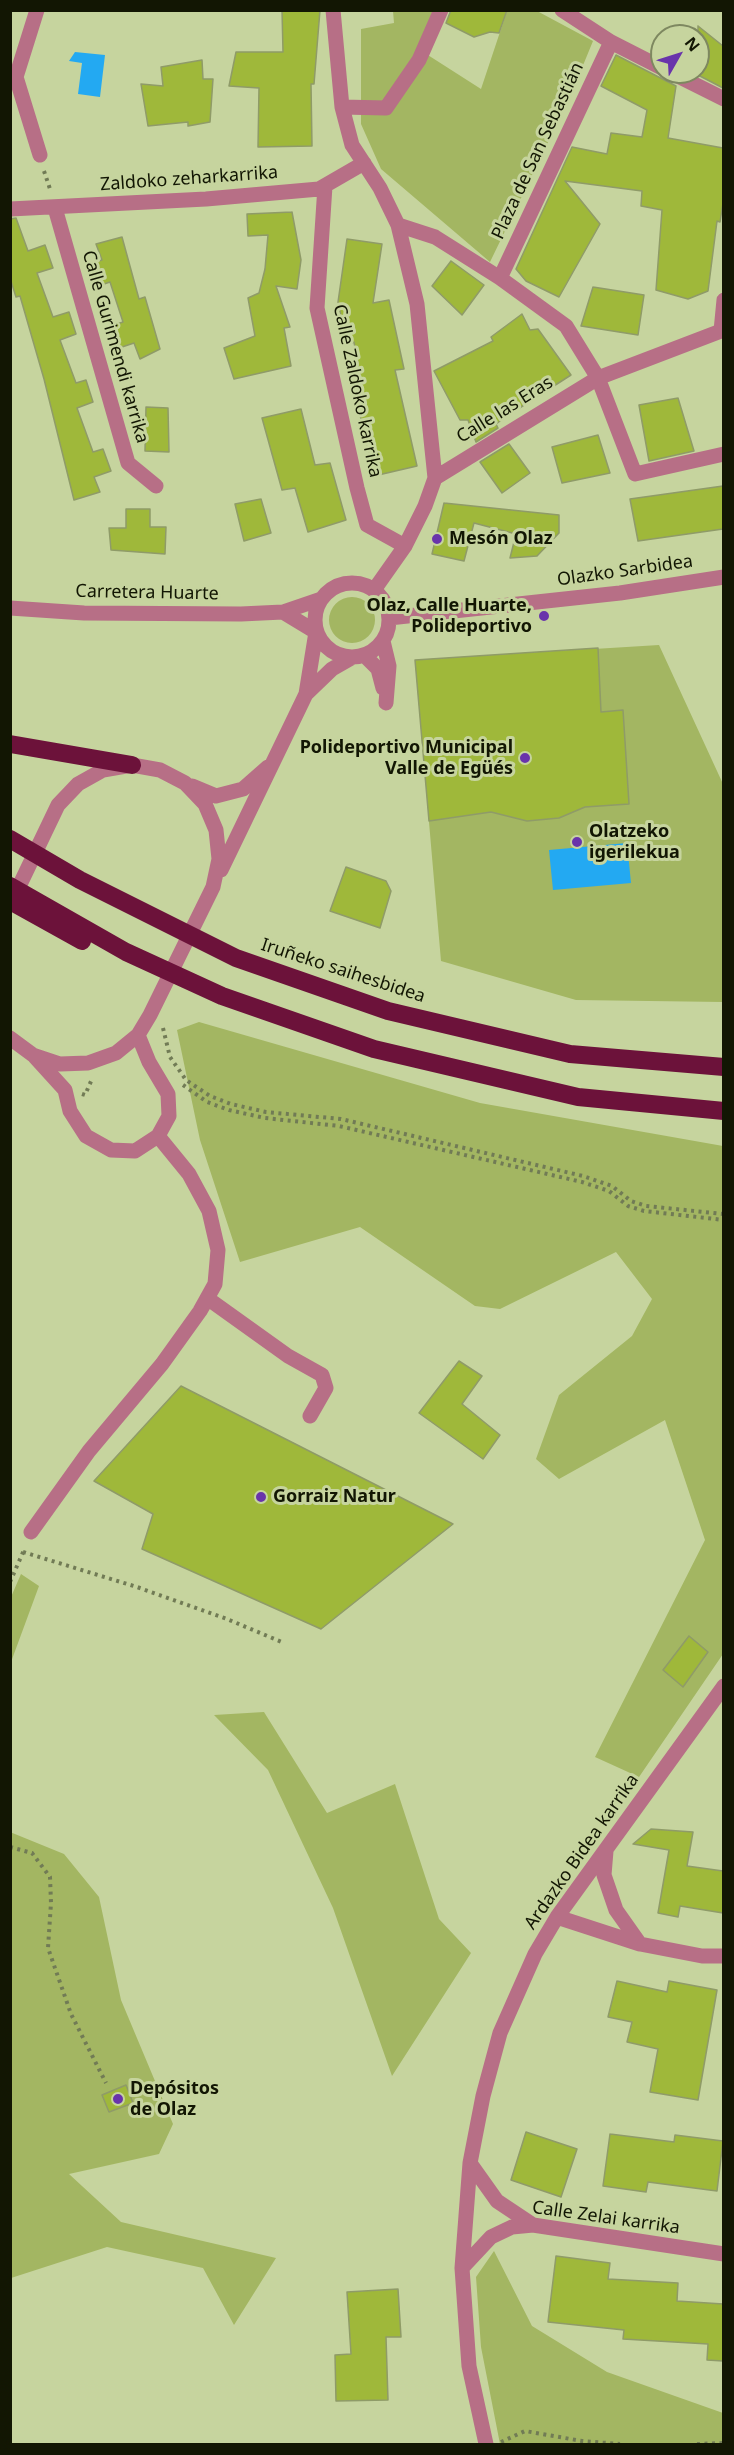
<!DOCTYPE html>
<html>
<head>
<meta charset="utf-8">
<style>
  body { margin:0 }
  #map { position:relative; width:734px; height:2455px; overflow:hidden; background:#c6d49e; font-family:"Noto Sans",sans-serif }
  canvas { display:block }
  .frame { position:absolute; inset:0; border:12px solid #121603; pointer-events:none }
  .north { position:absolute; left:650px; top:24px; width:60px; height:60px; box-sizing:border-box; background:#c6d49e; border:2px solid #7e8860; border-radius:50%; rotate:51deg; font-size:16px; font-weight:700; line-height:24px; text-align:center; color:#121603 }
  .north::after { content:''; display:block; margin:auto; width:21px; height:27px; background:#6934ab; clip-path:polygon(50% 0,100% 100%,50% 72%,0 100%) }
</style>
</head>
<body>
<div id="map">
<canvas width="734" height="2455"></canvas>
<div class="frame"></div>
<div class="north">N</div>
</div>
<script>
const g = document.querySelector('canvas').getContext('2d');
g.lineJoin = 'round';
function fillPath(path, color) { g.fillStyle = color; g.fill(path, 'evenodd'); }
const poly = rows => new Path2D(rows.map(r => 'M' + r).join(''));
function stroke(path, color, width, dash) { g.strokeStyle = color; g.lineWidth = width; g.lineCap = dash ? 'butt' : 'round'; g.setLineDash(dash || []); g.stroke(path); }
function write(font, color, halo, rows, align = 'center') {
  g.font = font + ' "Noto Sans",sans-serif'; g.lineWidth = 6; g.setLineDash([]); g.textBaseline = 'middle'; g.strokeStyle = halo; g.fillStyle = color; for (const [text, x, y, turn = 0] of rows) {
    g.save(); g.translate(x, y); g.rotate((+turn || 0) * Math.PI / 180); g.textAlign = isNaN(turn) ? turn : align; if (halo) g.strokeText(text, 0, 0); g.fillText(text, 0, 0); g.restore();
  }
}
fillPath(poly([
  [393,11,439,11,420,50,481,89,507,11,537,11,593,41,570,97,490,262,381,169,361,124,361,29,394,23],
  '329 620a23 23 0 1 1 46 0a23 23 0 1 1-46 0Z',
  [659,645,723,784,723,1002,576,1000,441,961,415,660],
  [199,1022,480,1103,723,1146,723,1654,639,1777,595,1757,705,1540,665,1420,559,1479,536,1459,559,1395,632,1336,652,1299,616,1252,500,1309,475,1306,360,1227,240,1262,200,1140,177,1030],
  [21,1574,39,1586,11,1662,11,1597],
  [264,1712,327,1813,395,1784,439,1919,471,1953,392,2076,333,1908,268,1770,214,1715],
  [10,1832,64,1854,99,1897,121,2000,173,2124,159,2154,69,2174,121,2222,276,2258,234,2325,203,2268,107,2247,11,2278],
  [494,2251,532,2326,607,2372,723,2413,723,2444,500,2444,481,2347,476,2277]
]), '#a3b662');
fillPath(poly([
  [75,52,105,55,100,97,78,94,82,63,69,61],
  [627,843,631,883,553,890,549,850]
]), '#23a9f2');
const building = poly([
  [282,10,320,10,314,84,311,84,312,146,258,147,259,88,229,86,236,52,283,52,282,10],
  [451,10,507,10,499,33,490,32,474,37,446,23,451,10],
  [698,26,723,46,723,88,698,75,698,26],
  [616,55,676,86,668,138,723,148,723,203,720,222,717,221,708,291,688,299,656,290,662,210,641,206,642,191,565,181,600,224,559,297,526,281,516,269,572,147,607,154,611,133,642,137,647,110,601,86,616,55],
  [202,60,203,79,213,79,210,122,188,126,188,122,148,126,141,84,163,86,161,67,202,60],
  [292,212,301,260,297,289,276,286,290,327,284,328,291,366,234,379,224,348,255,336,248,298,259,293,265,269,268,235,248,236,247,214,292,212],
  [16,218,28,251,45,245,53,268,37,273,53,317,69,312,76,334,60,340,76,383,86,380,93,402,77,408,93,452,103,449,111,471,94,477,100,492,74,500,44,379,20,296,16,297,10,278,10,219,16,218],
  [122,237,139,299,145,297,160,349,140,359,134,343,116,349,108,327,123,322,110,282,92,288,85,265,102,260,96,244,122,237],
  [347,239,382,244,373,303,389,300,404,369,395,370,417,466,374,476,355,393,363,392,354,342,347,345,338,302,347,239],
  [451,261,484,285,462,315,432,286,451,261],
  [593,287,644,295,638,335,581,326,593,287],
  [522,314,530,330,538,329,571,375,507,416,496,424,498,428,476,442,468,420,460,420,434,371,493,341,491,337,522,314],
  [678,398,694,451,649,461,639,405,678,398],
  [146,407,168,408,169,452,145,451,146,407],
  [301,409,315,465,330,463,346,520,308,532,295,488,282,490,262,418,301,409],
  [598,435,610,473,562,483,552,447,598,435],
  [509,444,530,473,502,493,480,462,509,444],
  [723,486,723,529,638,541,630,499,723,486],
  [261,499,271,533,244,541,235,504,261,499],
  [444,503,559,515,559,533,537,556,510,558,516,534,474,523,464,561,432,554,444,503],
  [126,509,150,509,150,527,166,527,165,554,111,550,109,528,126,528,126,509],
  [598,648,601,712,623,710,629,804,585,807,559,818,527,821,491,812,429,821,415,660,598,648],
  [346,867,386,881,391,891,380,928,330,911,346,867],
  [459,1361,482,1376,462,1404,500,1435,483,1459,419,1413,459,1361],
  [181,1386,453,1524,321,1629,142,1549,153,1514,94,1481,181,1386],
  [689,1636,708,1652,683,1687,663,1670,689,1636],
  [651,1829,693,1832,687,1866,723,1871,723,1913,680,1906,678,1917,658,1913,669,1850,633,1844,651,1829],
  [617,1981,667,1992,669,1981,717,1990,698,2100,650,2092,658,2049,627,2042,632,2022,608,2017,617,1981],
  [126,2085,133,2103,109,2112,102,2095,126,2085],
  [526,2132,577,2149,561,2197,511,2180,526,2132],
  [610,2134,674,2142,675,2135,723,2141,717,2191,648,2182,646,2192,603,2186,610,2134],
  [556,2256,610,2263,608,2279,678,2283,677,2301,723,2304,723,2361,707,2360,708,2344,623,2339,624,2330,548,2322,556,2256],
  [398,2289,401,2337,386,2337,388,2400,336,2401,335,2355,351,2354,347,2292,398,2289]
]);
fillPath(building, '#9fb83a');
stroke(building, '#8f9b68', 1.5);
stroke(poly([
  [44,171,50,189],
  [163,1028,170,1057,186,1080,210,1096,231,1104,266,1112,341,1119,583,1176,612,1186,631,1201,646,1206,724,1214],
  [183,1085,207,1102,229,1110,265,1118,339,1126,582,1182,609,1191,628,1206,644,1211,724,1220],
  [82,1094,85,1095,92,1079],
  [23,1552,137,1587,227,1619,284,1643],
  [10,1582,24,1550],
  [10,1847,32,1853,50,1877,51,1903,48,1948,71,2014,106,2083],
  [501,2442,525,2431,582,2441,620,2444],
  [697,2444,724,2443]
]), '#717b55', 4, [3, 4.5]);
stroke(poly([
  [37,10,16,77,40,155],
  [333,10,342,107,352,145,380,188,398,225,417,304,435,478,425,506,405,546,374,590],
  [562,10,611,42,662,68],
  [670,72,724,99],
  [342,107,386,108,419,60,441,10],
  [325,186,317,308,357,488,367,525,405,546],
  [55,208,128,463,156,486],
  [10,209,206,199,319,189,364,163],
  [398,225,435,237,500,278,566,326,598,378,721,331],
  [500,278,611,42],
  [724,300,721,331,724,331],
  [435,478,598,378,635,474,724,454],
  '315 620a37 37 0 1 1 74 0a37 37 0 1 1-74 0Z',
  [10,608,84,613,241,614,283,612,321,599],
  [283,612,316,632],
  [389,618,620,593,724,577],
  [383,641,389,666,386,703],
  [365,656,378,669,383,688],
  [306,694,332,669,353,657],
  [192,786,216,796,243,789,268,767],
  [221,870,306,694,316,632],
  [10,1038,33,1055,60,1064,88,1063,116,1053,138,1035,150,1015,213,887,219,859,216,830,205,804,185,783,160,770,132,765,103,770,78,784,58,805,13,899],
  [35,1057,65,1090,70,1111,86,1136,111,1150,135,1151,158,1136,169,1116,168,1094,149,1062,138,1035],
  [207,1298,288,1356,322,1375,326,1388,310,1416],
  [31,1532,89,1451,162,1364,200,1311,215,1284,218,1250,209,1211,189,1174,158,1136],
  [606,1851,604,1875,616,1910,640,1944],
  [557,1917,640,1944,702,1956,724,1956],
  [470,2163,497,2201,533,2225],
  [462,2268,491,2237,512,2227,533,2225,724,2254],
  [486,2444,469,2366,462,2268,470,2163,483,2096,500,2033,535,1954,557,1917,724,1686]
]), '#b76f86', 15);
stroke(poly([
  [10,744,132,765],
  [10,839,80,880,236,958,388,1011,570,1054,724,1067],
  [10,886,126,952,222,996,374,1049,578,1097,724,1111],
  [10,901,82,941]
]), '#6c123a', 18);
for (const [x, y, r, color] of [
  [437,539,6,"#6934ab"],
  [544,616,6,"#6934ab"],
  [525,758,6,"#6934ab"],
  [577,842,6,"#6934ab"],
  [261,1497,6,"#6934ab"],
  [118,2099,6,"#6934ab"]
]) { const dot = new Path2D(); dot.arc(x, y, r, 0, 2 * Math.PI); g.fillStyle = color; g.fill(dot); stroke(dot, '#c6d49e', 2); }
write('18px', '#121603', '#c6d49e', [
  ["Plaza de San Sebastián",538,151,-65],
  ["Zaldoko zeharkarrika",189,179,-4],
  ["Calle Gurimendi karrika",115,347,74],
  ["Calle Zaldoko karrika",357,391,78],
  ["Calle las Eras",505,410,-32],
  ["Olazko Sarbidea",625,571,-8],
  ["Carretera Huarte",147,593,1],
  ["Iruñeko saihesbidea",343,971,18],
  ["Ardazko Bidea karrika",582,1852,-55],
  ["Calle Zelai karrika",606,2218,8]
]);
write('bold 18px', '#121603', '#c6d49e', [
  ["Mesón Olaz",449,539],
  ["Olaz, Calle Huarte,",532,606,"right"],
  ["Polideportivo",532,627,"right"],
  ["Polideportivo Municipal",513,748,"right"],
  ["Valle de Egüés",513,769,"right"],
  ["Olatzeko",589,832],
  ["igerilekua",589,853],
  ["Gorraiz Natur",273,1497],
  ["Depósitos",130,2089],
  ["de Olaz",130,2110]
], 'left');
</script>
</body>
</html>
